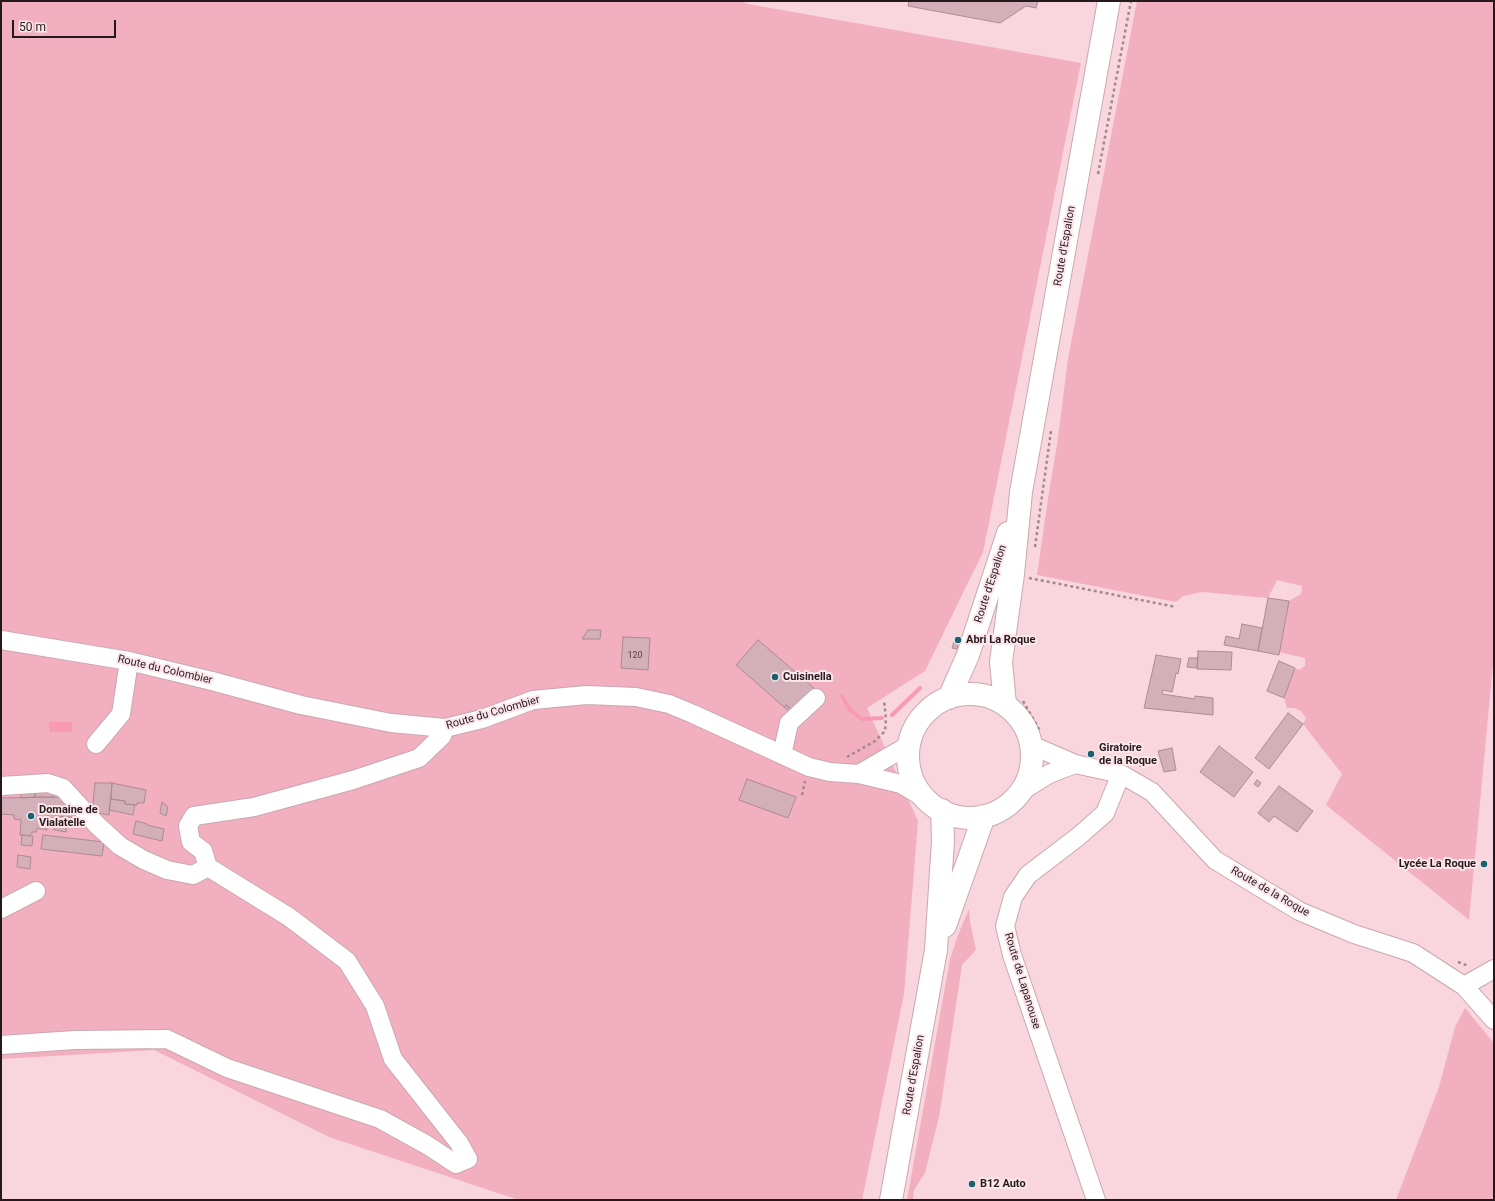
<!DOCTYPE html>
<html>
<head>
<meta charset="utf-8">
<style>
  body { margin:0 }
  #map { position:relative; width:1495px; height:1201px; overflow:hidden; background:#f9d5dd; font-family:Roboto,sans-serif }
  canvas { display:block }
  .frame { position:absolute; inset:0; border:2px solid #26191d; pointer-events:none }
  .scale { position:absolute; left:12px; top:20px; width:104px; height:18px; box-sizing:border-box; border:2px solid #26191d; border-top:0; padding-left:5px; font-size:12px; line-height:14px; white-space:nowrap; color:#26191d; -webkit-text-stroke:3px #fce6eb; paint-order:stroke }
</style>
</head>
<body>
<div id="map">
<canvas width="1495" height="1201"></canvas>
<div class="frame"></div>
<div class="scale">50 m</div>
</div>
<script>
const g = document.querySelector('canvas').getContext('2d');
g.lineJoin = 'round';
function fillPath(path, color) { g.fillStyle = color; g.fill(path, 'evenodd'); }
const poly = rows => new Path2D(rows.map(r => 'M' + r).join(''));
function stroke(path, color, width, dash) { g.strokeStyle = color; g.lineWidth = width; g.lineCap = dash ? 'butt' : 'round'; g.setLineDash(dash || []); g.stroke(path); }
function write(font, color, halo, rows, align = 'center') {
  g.font = font + ' Roboto,sans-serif'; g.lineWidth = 4; g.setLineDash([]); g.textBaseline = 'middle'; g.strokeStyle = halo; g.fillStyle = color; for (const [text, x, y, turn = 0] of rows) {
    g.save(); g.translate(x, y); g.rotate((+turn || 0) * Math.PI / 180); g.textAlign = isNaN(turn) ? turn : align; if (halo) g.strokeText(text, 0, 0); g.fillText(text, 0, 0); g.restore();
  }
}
fillPath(poly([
  [1,1,741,1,748,4,1081,63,983,552,925,671,867,708,918,821,904,994,862,1200,519,1200,329,1137,154,1050,1,1059],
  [1137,1,1494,1,1494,653,1469,920,1326,805,1342,774,1303,724,1306,718,1301,711,1294,708,1287,708,1284,698,1295,668,1299,670,1305,666,1305,658,1279,652,1289,601,1301,594,1302,586,1277,580,1268,598,1202,592,1183,596,1176,602,1037,575,1049,492,1057,445,1068,359],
  [969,909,970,922,976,950,962,965,939,1117,925,1173,914,1190,913,1200,907,1200,950,959,958,935],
  [1465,1008,1494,1043,1494,1200,1396,1200,1439,1087,1455,1027]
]), '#f1afc0');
fillPath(poly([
  [49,722,72,722,72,732,49,732]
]), '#f89ab4');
stroke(poly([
  [842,696,850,710,862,719,882,718],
  [892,715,920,688]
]), '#f89ab4', 4);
const building = poly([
  [909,1,1038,1,1036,8,1026,6,1000,23,908,6,909,1],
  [1268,598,1289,601,1279,655,1258,651,1268,598],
  [1242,624,1262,628,1258,651,1224,645,1226,636,1239,639,1242,624],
  [588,630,601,630,600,639,582,639,588,630],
  [623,637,650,638,648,670,621,668,623,637],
  [758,640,814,688,794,711,786,705,784,707,736,665,758,640],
  [954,642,958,644,957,649,952,648,954,642],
  [1198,651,1232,652,1231,670,1197,669,1198,651],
  [1156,655,1181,659,1178,674,1176,673,1172,692,1163,690,1162,694,1195,699,1195,696,1213,698,1213,715,1144,708,1156,655],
  [1189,658,1198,658,1197,668,1187,667,1189,658],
  [1279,661,1295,668,1284,698,1267,691,1279,661],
  [786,705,794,711,792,713,784,707,786,705],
  [1288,713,1303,724,1269,769,1255,758,1288,713],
  [1219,746,1253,772,1234,797,1200,772,1219,746],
  [1172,748,1176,770,1164,772,1158,751,1172,748],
  [747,779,796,797,788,818,739,800,747,779],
  [1257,780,1261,783,1258,787,1254,784,1257,780],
  [95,783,112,783,109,815,92,812,95,783],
  [112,783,146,790,144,803,137,803,137,805,125,804,125,801,111,799,112,783],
  [1279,786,1313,811,1297,832,1274,816,1269,822,1258,813,1279,786],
  [54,788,54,797,35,797,35,789,54,788],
  [35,789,35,797,21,798,21,790,35,789],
  [65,797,65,814,48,815,47,830,37,828,36,832,32,832,30,836,20,835,21,820,14,819,14,815,1,814,1,798,65,797],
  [111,799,125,801,125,804,135,805,133,815,109,810,111,799],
  [162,802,168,807,166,816,160,813,162,802],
  [55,816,72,817,74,821,74,824,71,827,66,828,66,832,54,830,54,824,50,823,48,825,48,818,55,818,55,816],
  [136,821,147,824,147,825,164,829,162,841,133,834,136,821],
  [22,835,33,836,32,846,21,845,22,835],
  [43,835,104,842,102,856,41,849,43,835],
  [18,855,31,857,30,869,17,867,18,855]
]);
fillPath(building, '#d3b0b9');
stroke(building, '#ac8b93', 1);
const minor = poly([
  [1,640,129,661,212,681,301,705,391,723,445,728,482,719,533,700,586,695,636,697,669,704,693,714,809,767,830,772,859,774,901,784,926,799],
  [96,744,121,714,129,661],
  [1031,745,1075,764,1121,774,1152,792,1215,860,1299,911,1354,934,1413,953,1464,986,1494,1020],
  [782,755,789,723,816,698],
  [859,774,909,745],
  [1,786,48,783,63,788,96,824,120,846,144,860,167,870,193,875,208,867],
  [1020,792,1049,774,1075,764],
  [1,909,36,891],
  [1464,986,1494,969],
  [1,1045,75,1040,167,1039,227,1068,380,1119,427,1145,456,1164,468,1159,459,1143,393,1059,375,1006,347,961,289,917,208,867,203,851,191,842,188,826,194,816,254,807,353,780,419,758,442,736,445,728],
  [1096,1200,1012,955,1005,926,1013,897,1028,875,1079,836,1105,813,1121,774]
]);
const major = poly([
  '908 756a62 62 0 1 1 124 0a62 62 0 1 1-124 0Z',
  [949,698,968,655,1008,533],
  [1005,704,1001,662,1013,574,1021,492,1109,1],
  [945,926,984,816],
  [891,1200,936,950,943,840,942,810]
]);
stroke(minor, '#caa7b0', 20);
stroke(major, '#caa7b0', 24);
stroke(poly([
  [1098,174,1131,1],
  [1035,547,1051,431],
  [1029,578,1176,607],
  [1023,701,1040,731],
  [847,757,875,741,885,731,886,719,884,700],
  [1124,758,1130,758,1141,766],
  [802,795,805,781],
  [1458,962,1469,966]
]), '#a3898f', 2.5, [3, 3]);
stroke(minor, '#fff', 18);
stroke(major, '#fff', 22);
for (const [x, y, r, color] of [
  [958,640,4,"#17626f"],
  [775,677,4,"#17626f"],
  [1091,754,4,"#17626f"],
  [31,816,4,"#17626f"],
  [1484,864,4,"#17626f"],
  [972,1184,4,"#17626f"]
]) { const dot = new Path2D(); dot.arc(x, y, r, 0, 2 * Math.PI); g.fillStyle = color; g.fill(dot); stroke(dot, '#fce6eb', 1.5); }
write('9px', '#513f44', null, [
  ["120",635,656]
]);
write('11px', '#26191d', '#fce6eb', [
  ["Route d'Espalion",1065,246,-80],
  ["Route d'Espalion",991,584,-72],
  ["Route du Colombier",165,670,13],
  ["Route du Colombier",493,713,-16],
  ["Route de la Roque",1270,892,30],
  ["Route de Lapanouse",1022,981,73],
  ["Route d'Espalion",914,1075,-80]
]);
write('bold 11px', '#26191d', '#fce6eb', [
  ["Abri La Roque",966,640],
  ["Cuisinella",783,677],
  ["Giratoire",1099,748],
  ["de la Roque",1099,761],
  ["Domaine de",39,810],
  ["Vialatelle",39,823],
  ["Lycée La Roque",1476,864,"right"],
  ["B12 Auto",980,1184]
], 'left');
</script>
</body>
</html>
